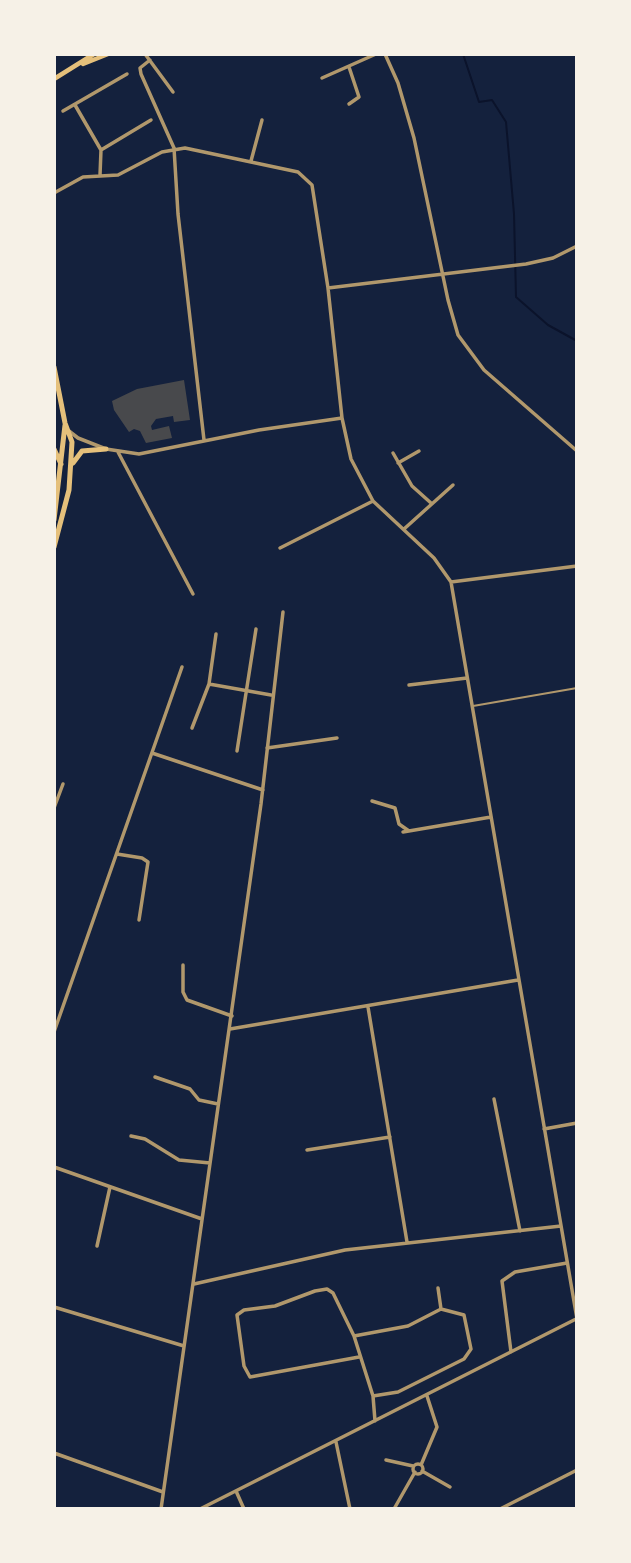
<!DOCTYPE html>
<html>
<head>
<meta charset="utf-8">
<style>
  body { margin:0 }
  #map { position:relative; width:631px; height:1563px; overflow:hidden; background:#14213d; font-family:Arial,sans-serif }
  canvas { display:block }
  .frame { position:absolute; inset:0; border:56px solid #f6f1e7; pointer-events:none }
</style>
</head>
<body>
<div id="map">
<canvas width="631" height="1563"></canvas>
<div class="frame"></div>
</div>
<script>
const g = document.querySelector('canvas').getContext('2d');
g.lineJoin = 'round';
const poly = rows => new Path2D(rows.map(r => 'M' + r).join(''));
function stroke(path, color, width, dash) { g.strokeStyle = color; g.lineWidth = width; g.lineCap = dash ? 'butt' : 'round'; g.setLineDash(dash || []); g.stroke(path); }
function fillPath(path, color) { g.fillStyle = color; g.fill(path, 'evenodd'); }
stroke(poly([
  [463,54,479,102,492,100,506,122,514,214,516,297,548,325,577,341]
]), '#0b132b', 2);
fillPath(poly([
  [184,380,190,420,174,422,173,416,156,419,151,426,152,430,169,426,172,438,146,443,140,431,134,429,129,432,114,410,112,401,137,389]
]), '#48494c');
stroke(poly([
  [473,706,577,688]
]), '#b1986c', 2);
stroke(poly([
  [145,54,173,92],
  [385,54,398,83,414,138,448,300,458,335,484,370,577,451],
  [150,60,140,68,141,74,174,148,178,214,204,440],
  [322,78,376,54],
  [349,104,359,97,349,67],
  [75,105,101,150,100,175],
  [63,111,127,74],
  [101,150,151,120],
  [251,161,262,120],
  [54,193,83,177,118,175,162,152,185,148,298,172,312,185,328,288,342,418,351,459,373,501,434,558,451,582,577,1319],
  [328,288,526,264,553,258,577,246],
  [69,431,78,438,106,449,139,454,259,430,342,418],
  [118,452,193,594],
  [393,453,412,486,431,503],
  [398,463,419,451],
  [404,529,453,485],
  [280,548,373,501],
  [451,582,577,566],
  [209,684,271,695],
  [409,685,467,678],
  [192,728,209,684,216,634],
  [267,748,337,738],
  [237,751,256,629],
  [152,753,263,790],
  [372,801,395,808,399,824,409,831],
  [54,808,63,784],
  [403,832,491,817],
  [117,854,142,858,148,862,139,920],
  [183,965,183,992,187,1000,232,1016],
  [368,1007,407,1242],
  [230,1029,518,980],
  [54,1032,182,667],
  [155,1077,190,1089,199,1100,218,1104],
  [494,1099,520,1231],
  [544,1129,577,1123],
  [131,1136,145,1139,179,1160,210,1163],
  [307,1150,390,1137],
  [54,1167,202,1219],
  [97,1246,110,1187],
  [194,1284,345,1250,561,1226],
  [438,1288,441,1309],
  [54,1307,184,1346],
  [354,1336,408,1326,441,1309,464,1315,471,1349,464,1359,398,1392,373,1396],
  [511,1352,502,1281,515,1272,567,1263],
  [359,1357,250,1377,244,1366,237,1315,244,1310,275,1306,315,1291,327,1289,333,1293,354,1336,373,1396,375,1421],
  [336,1442,350,1509],
  [54,1453,163,1492],
  [386,1460,413,1466],
  '413 1469a5 5 0 1 1 10 0a5 5 0 1 1-10 0Z',
  [421,1465,437,1427,427,1396],
  [422,1471,450,1487],
  [236,1491,244,1509],
  [161,1509,261,804,283,612],
  [200,1509,576,1319],
  [394,1509,415,1472],
  [500,1509,577,1470]
]), '#b1986c', 3.5);
stroke(poly([
  [83,64,108,54],
  [54,79,94,54]
]), '#e5c07b', 4.5);
stroke(poly([
  [54,367,65,423,72,442,69,490,54,547],
  [54,449,61,464],
  [73,463,82,451,106,449],
  [54,520,65,425]
]), '#e5c07b', 5);
</script>
</body>
</html>
